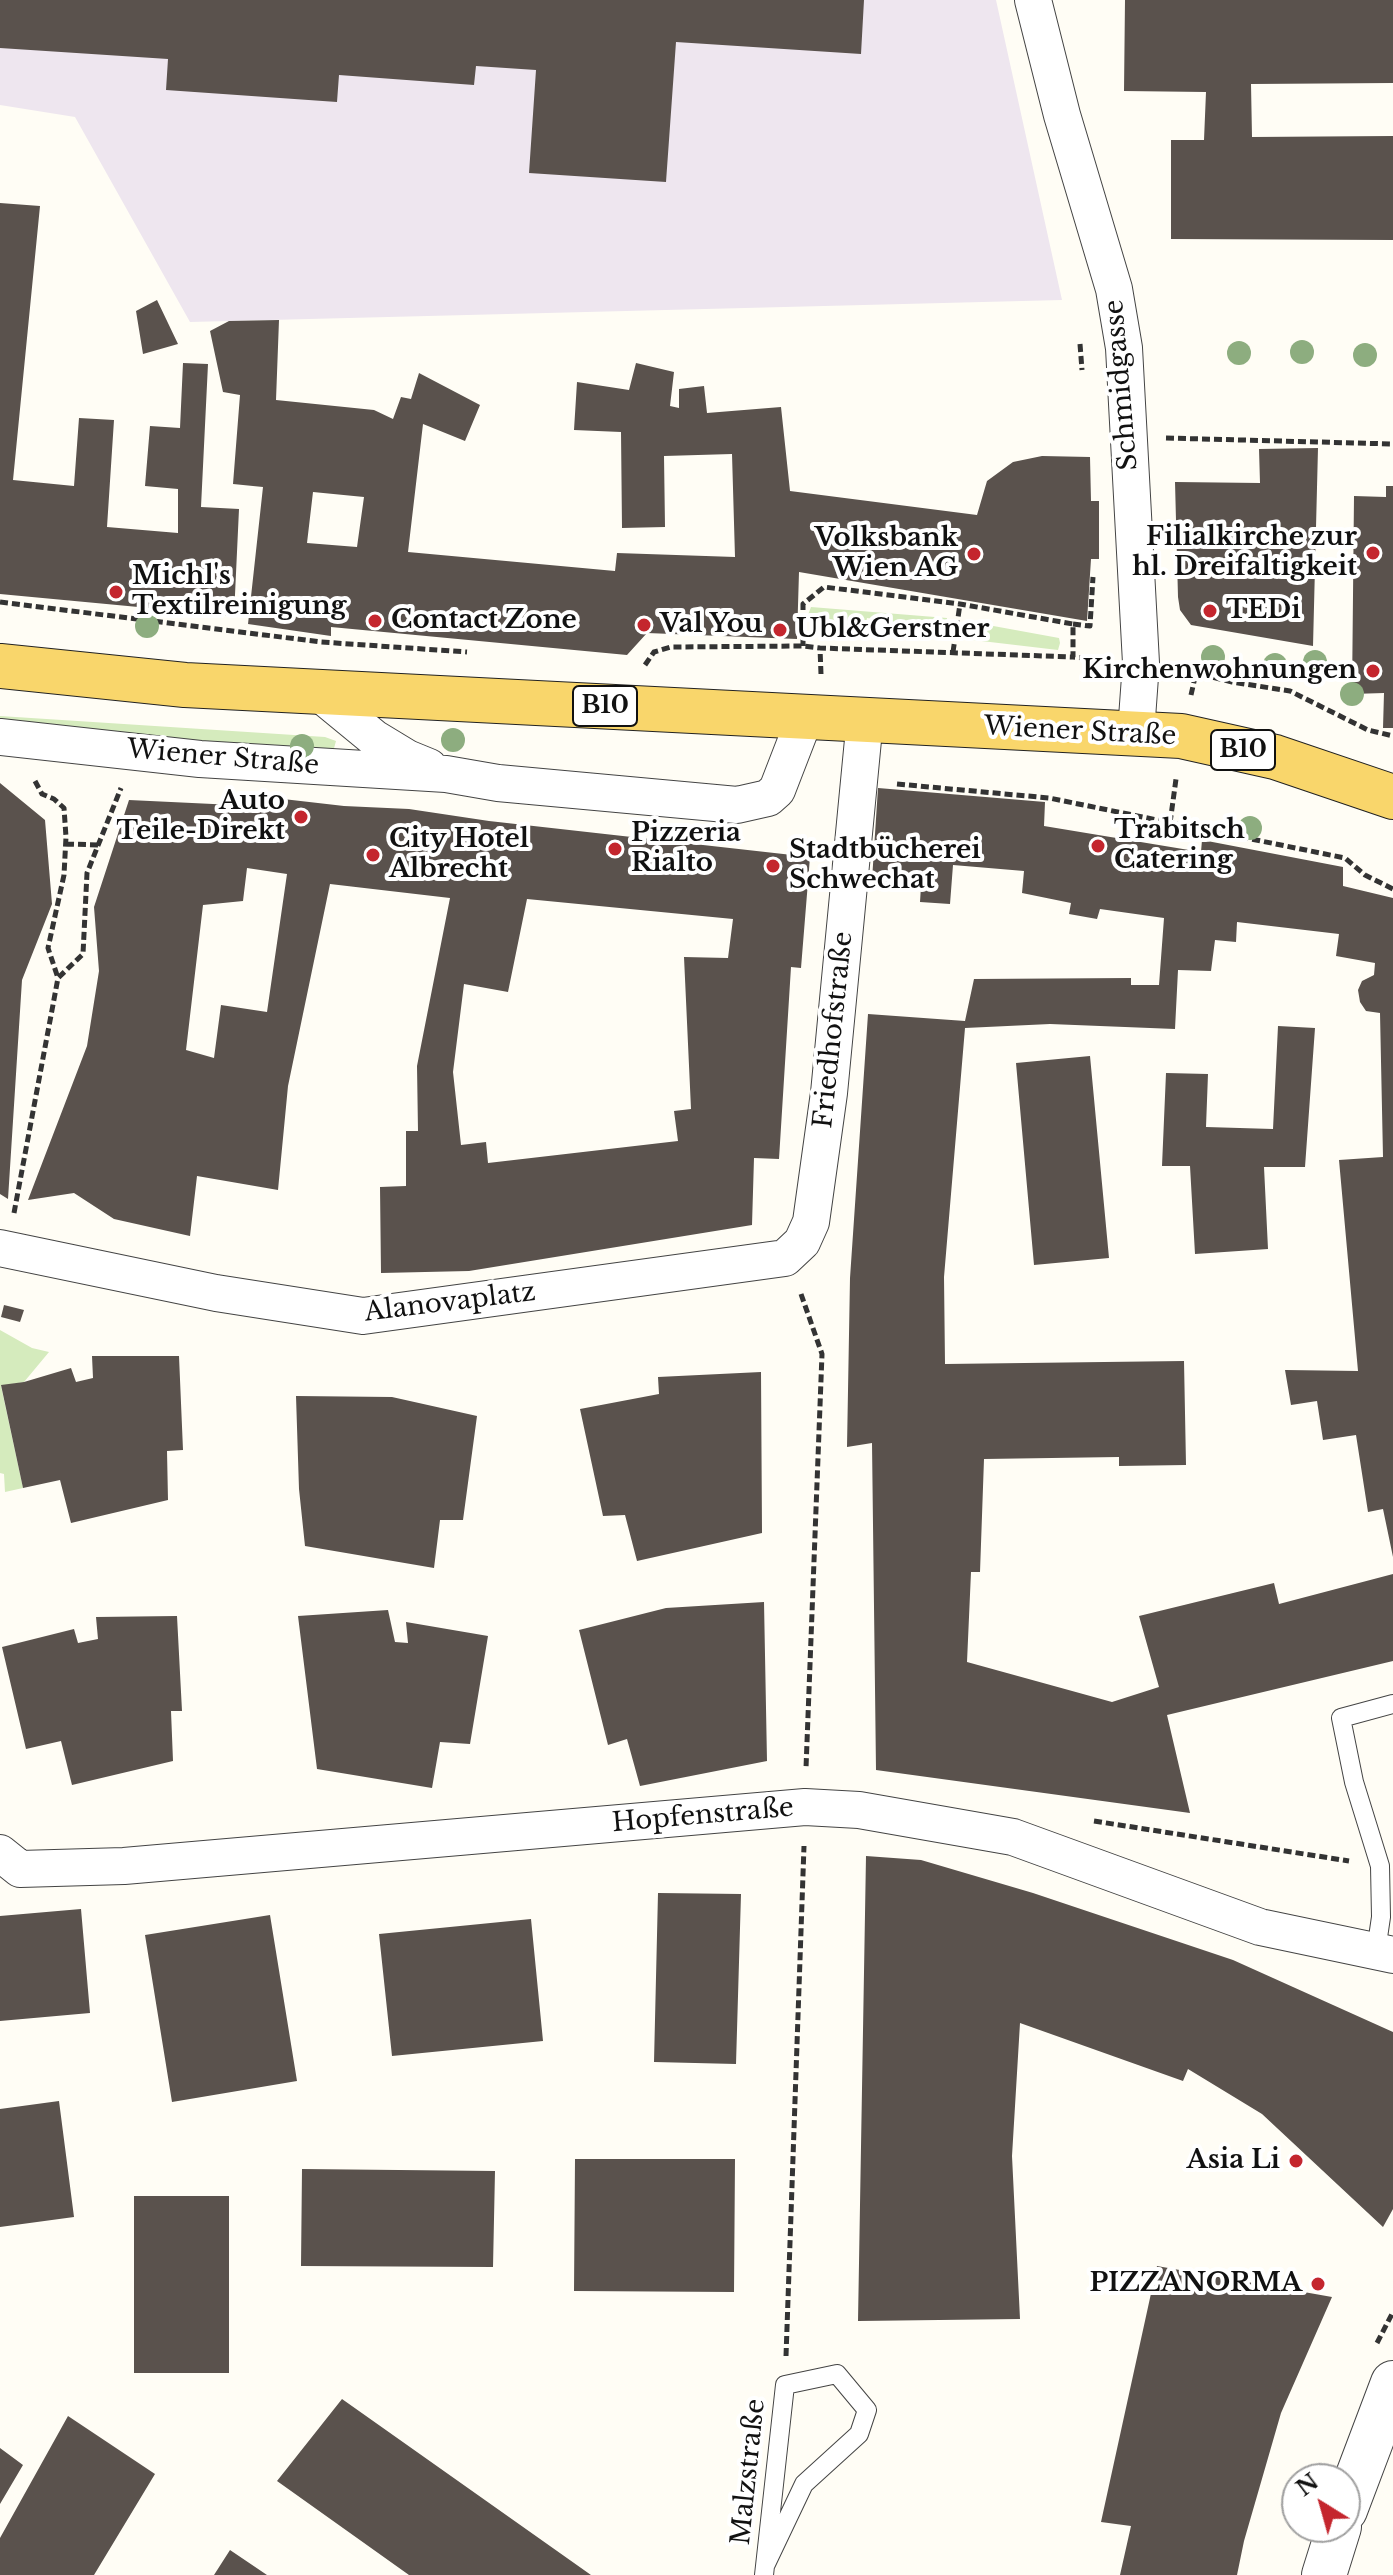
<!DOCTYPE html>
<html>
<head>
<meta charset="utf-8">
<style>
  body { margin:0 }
  #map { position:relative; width:1393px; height:2575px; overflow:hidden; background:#fffdf5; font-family:"Libre Baskerville",serif }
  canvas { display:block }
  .north { position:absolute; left:1281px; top:2463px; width:80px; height:80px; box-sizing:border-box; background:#fff; border:2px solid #a0a0a0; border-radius:50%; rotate:323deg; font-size:22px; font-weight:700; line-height:32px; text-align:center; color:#111 }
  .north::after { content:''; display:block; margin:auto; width:28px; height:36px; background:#c4262e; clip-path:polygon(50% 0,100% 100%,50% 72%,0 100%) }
</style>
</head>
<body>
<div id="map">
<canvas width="1393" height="2575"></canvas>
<div class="north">N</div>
</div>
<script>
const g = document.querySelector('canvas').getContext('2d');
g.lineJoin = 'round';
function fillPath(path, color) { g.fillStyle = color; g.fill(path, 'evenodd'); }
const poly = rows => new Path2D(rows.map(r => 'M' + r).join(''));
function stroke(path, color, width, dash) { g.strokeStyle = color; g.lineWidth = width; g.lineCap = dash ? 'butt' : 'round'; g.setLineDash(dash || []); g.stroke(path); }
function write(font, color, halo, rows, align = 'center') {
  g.font = font + ' "Libre Baskerville",serif'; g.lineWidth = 8; g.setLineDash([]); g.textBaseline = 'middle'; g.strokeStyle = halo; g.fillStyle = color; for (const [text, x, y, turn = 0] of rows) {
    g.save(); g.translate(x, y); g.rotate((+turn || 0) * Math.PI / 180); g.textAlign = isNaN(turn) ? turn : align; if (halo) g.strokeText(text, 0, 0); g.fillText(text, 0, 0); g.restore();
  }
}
fillPath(poly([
  [0,0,996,0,1062,300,190,322,75,117,0,105]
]), '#eee6ef');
fillPath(poly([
  [811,607,947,618,946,630,940,630,939,638,920,635,920,626,867,618,865,627,840,625,831,631,815,630,808,615],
  [966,621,1059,638,1060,643,1058,650,973,640,973,635,966,635,963,640],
  [0,716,325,737,336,741,333,752,0,726],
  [0,1330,32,1348,49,1352,24,1382,1,1386,23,1488,5,1492,4,1474,0,1473]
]), '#d5ebbd');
fillPath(poly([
  [0,0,864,0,861,54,676,42,666,182,529,173,536,70,476,66,474,85,339,75,337,102,166,90,168,59,0,48],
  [1125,0,1393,0,1393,83,1251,84,1252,137,1393,136,1393,240,1171,239,1171,140,1204,140,1206,92,1124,91],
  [0,203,40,206,13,480,74,486,79,418,114,420,107,527,178,533,178,489,145,486,150,426,180,428,183,363,208,364,201,507,239,509,234,616,0,594],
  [157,300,178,344,143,354,136,311],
  [279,320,276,400,374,410,393,419,401,397,411,399,419,373,480,405,465,441,423,424,408,552,615,571,617,553,735,557,732,454,664,456,665,527,622,528,621,432,574,430,577,382,629,390,636,363,674,372,670,406,679,408,679,389,704,386,707,413,781,407,790,491,977,515,987,481,1013,462,1042,456,1090,457,1091,501,1099,501,1099,559,1091,559,1087,621,799,572,797,639,647,633,627,655,331,627,331,636,248,624,263,487,233,484,240,395,223,392,210,331,229,321],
  [313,492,364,497,357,547,307,543],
  [1318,448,1313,646,1191,625,1180,610,1178,597,1175,482,1260,483,1259,449],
  [1386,486,1393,486,1393,728,1383,728,1384,693,1352,694,1354,496,1386,497],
  [0,783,45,820,52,904,22,980,8,1199,0,1194],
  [878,788,1045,802,1044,826,1201,852,1202,840,1343,867,1343,886,1393,898,1393,1557,1383,1509,1368,1512,1356,1435,1323,1440,1317,1401,1291,1405,1285,1370,1358,1371,1339,1160,1383,1157,1380,1013,1366,1011,1360,1002,1358,990,1362,981,1374,975,1375,963,1336,956,1339,934,1237,922,1236,942,1215,940,1211,971,1178,970,1175,1029,1050,1024,965,1028,944,1277,945,1364,1184,1361,1186,1465,1119,1466,1119,1457,984,1459,980,1572,971,1572,967,1662,1112,1702,1159,1687,1139,1616,1274,1583,1279,1604,1393,1574,1393,1661,1167,1715,1190,1813,876,1770,872,1443,847,1447,850,1278,868,1014,965,1021,974,979,1131,978,1131,985,1159,985,1164,918,1100,909,1097,919,1069,914,1071,903,1022,893,1024,871,953,865,950,904,920,902,921,886,872,880],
  [257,796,344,806,409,809,489,821,810,857,801,968,791,967,779,1159,754,1158,752,1225,469,1271,381,1273,380,1187,406,1186,406,1131,418,1131,417,1066,450,898,330,884,288,1086,278,1190,197,1176,190,1236,114,1219,74,1193,28,1200,87,1046,99,971,94,907,129,800,255,806],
  [247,868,287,874,267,1012,221,1005,214,1058,186,1050,203,905,243,901],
  [527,899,733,919,728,958,684,957,691,1109,674,1111,678,1141,488,1163,486,1142,461,1145,453,1072,464,984,508,992],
  [1278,1026,1315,1028,1305,1167,1264,1167,1268,1249,1195,1254,1190,1166,1162,1166,1166,1073,1208,1074,1206,1127,1273,1129],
  [1090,1056,1109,1258,1034,1265,1016,1063],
  [4,1305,24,1310,20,1322,1,1317],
  [92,1356,179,1356,183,1450,167,1451,168,1500,71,1523,60,1480,23,1488,1,1385,24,1382,71,1368,76,1382,93,1378],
  [761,1372,762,1533,637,1561,625,1515,603,1516,580,1409,659,1394,658,1377],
  [296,1396,392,1397,477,1416,463,1520,440,1520,434,1568,305,1546,299,1489],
  [764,1602,767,1761,640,1786,627,1739,608,1745,579,1630,666,1608],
  [388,1610,395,1642,408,1643,406,1622,488,1636,470,1744,440,1742,432,1788,317,1769,298,1616],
  [177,1616,182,1711,171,1711,173,1761,72,1785,61,1741,26,1749,2,1647,74,1629,78,1643,98,1639,96,1617],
  [866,1856,921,1860,1033,1893,1233,1960,1393,2032,1393,2209,1383,2227,1262,2114,1188,2069,1183,2081,1020,2023,1012,2156,1020,2319,858,2321],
  [658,1893,741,1894,736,2064,654,2062],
  [81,1909,90,2013,0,2021,0,1916],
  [270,1915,297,2081,172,2102,145,1935],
  [531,1919,543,2041,392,2056,379,1934],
  [59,2101,74,2217,0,2227,0,2109],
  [575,2159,735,2159,734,2292,574,2291],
  [302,2169,495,2171,493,2267,301,2266],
  [134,2196,229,2196,229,2373,134,2373],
  [1157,2266,1332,2297,1281,2413,1244,2541,1237,2575,1120,2575,1131,2526,1101,2522],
  [342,2399,591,2575,409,2575,277,2481],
  [68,2416,155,2474,94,2575,0,2575,0,2538],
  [0,2448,23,2465,0,2504],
  [230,2550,267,2575,214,2575]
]), '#5a524d');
const service = poly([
  [1376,1951,1381,1917,1380,1866,1354,1782,1341,1718,1393,1704],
  [764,2575,785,2385,837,2374,867,2410,859,2434,804,2484,765,2566]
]);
const minor = poly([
  [1033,0,1062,115,1114,289,1124,348,1141,663,1136,732],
  [318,692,374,738,407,758,429,767],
  [0,737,200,759,446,774,498,783,737,805,768,798,777,790,806,715],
  [0,1248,216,1293,363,1316,785,1258,802,1242,811,1222,829,1093,865,719],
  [0,1853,20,1869,124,1866,805,1807,859,1810,1013,1837,1260,1927,1393,1955]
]);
const tertiary = poly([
  [1345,2510,1393,2383],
  [1324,2575,1339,2527]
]);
const primary = poly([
  [0,666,185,685,1181,736,1275,757,1393,797]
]);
stroke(service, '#444', 20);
stroke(minor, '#444', 38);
stroke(tertiary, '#444', 46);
stroke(primary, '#222', 46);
stroke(poly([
  [1080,344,1082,370],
  [1166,438,1393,444],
  [0,602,321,642,467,652],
  [1073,624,1090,626,1093,577],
  [803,646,803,604,824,587,960,604,1073,624,1073,657,1103,660],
  [953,652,960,604],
  [1180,664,1196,673,1232,682,1290,691,1368,730,1393,736],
  [645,665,654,652,671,647,803,646,820,648],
  [821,674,820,648,1073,657],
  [1191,695,1196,673],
  [35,781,42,794,54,799,64,808,66,837,64,875,48,948,58,978],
  [897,784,1049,798,1345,858,1365,875,1393,889],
  [1170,823,1176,779],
  [66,844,100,845],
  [14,1213,58,978,83,954,87,873,121,788],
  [801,1294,822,1354,806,1768],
  [1094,1821,1349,1861],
  [1377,2343,1393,2312],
  [786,2356,804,1846]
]), '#333', 5, [8, 4]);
stroke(service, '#fff', 18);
stroke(minor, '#fff', 36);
stroke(tertiary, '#fff', 44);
stroke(primary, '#f9d66b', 44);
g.fillStyle = '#8dad7f';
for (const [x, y] of [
  [1302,352],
  [1239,353],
  [1365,355],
  [147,626],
  [1213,657],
  [1315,662],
  [1275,665],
  [1352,694],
  [453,740],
  [302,746],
  [1250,828]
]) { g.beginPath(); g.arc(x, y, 12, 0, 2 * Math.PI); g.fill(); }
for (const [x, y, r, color] of [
  [1373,553,8,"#c4262e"],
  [974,554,8,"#c4262e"],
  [116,592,8,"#c4262e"],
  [1210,611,8,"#c4262e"],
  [375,621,8,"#c4262e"],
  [644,625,8,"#c4262e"],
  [780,630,8,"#c4262e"],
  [1373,671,8,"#c4262e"],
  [301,817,8,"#c4262e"],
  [1098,846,8,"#c4262e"],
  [615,849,8,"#c4262e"],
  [373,855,8,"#c4262e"],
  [773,866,8,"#c4262e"],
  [1296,2161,8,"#c4262e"],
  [1318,2284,8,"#c4262e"]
]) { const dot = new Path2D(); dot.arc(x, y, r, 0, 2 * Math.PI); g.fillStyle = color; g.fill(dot); stroke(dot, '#fff', 3); }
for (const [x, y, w] of [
  [605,706,64],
  [1243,750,64]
]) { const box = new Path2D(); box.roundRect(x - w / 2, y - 20, w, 40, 6); g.fillStyle = '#fff'; g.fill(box); stroke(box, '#111', 2); }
write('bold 24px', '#111', null, [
  ["B10",605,706],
  ["B10",1243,750]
]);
write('26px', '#111', '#fff', [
  ["Schmidgasse",1122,385,-95],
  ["Wiener Straße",1080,732,3],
  ["Wiener Straße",223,758,5],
  ["Friedhofstraße",834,1030,-84],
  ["Alanovaplatz",450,1303,-7],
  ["Hopfenstraße",703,1816,-5],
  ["Malzstraße",749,2472,-84]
]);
write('bold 26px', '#111', '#fff', [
  ["Filialkirche zur",1357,538,"right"],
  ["hl. Dreifaltigkeit",1357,568,"right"],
  ["Volksbank",958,539,"right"],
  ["Wien AG",958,569,"right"],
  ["Michl's",132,577],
  ["Textilreinigung",132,607],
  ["TEDi",1226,611],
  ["Contact Zone",391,621],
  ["Val You",660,625],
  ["Ubl&Gerstner",796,630],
  ["Kirchenwohnungen",1357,671,"right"],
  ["Auto",285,802,"right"],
  ["Teile-Direkt",285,832,"right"],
  ["Trabitsch",1114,831],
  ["Catering",1114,861],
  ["Pizzeria",631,834],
  ["Rialto",631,864],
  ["City Hotel",389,840],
  ["Albrecht",389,870],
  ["Stadtbücherei",789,851],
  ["Schwechat",789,881],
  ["Asia Li",1280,2161,"right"],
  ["PIZZANORMA",1302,2284,"right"]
], 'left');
</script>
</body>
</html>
